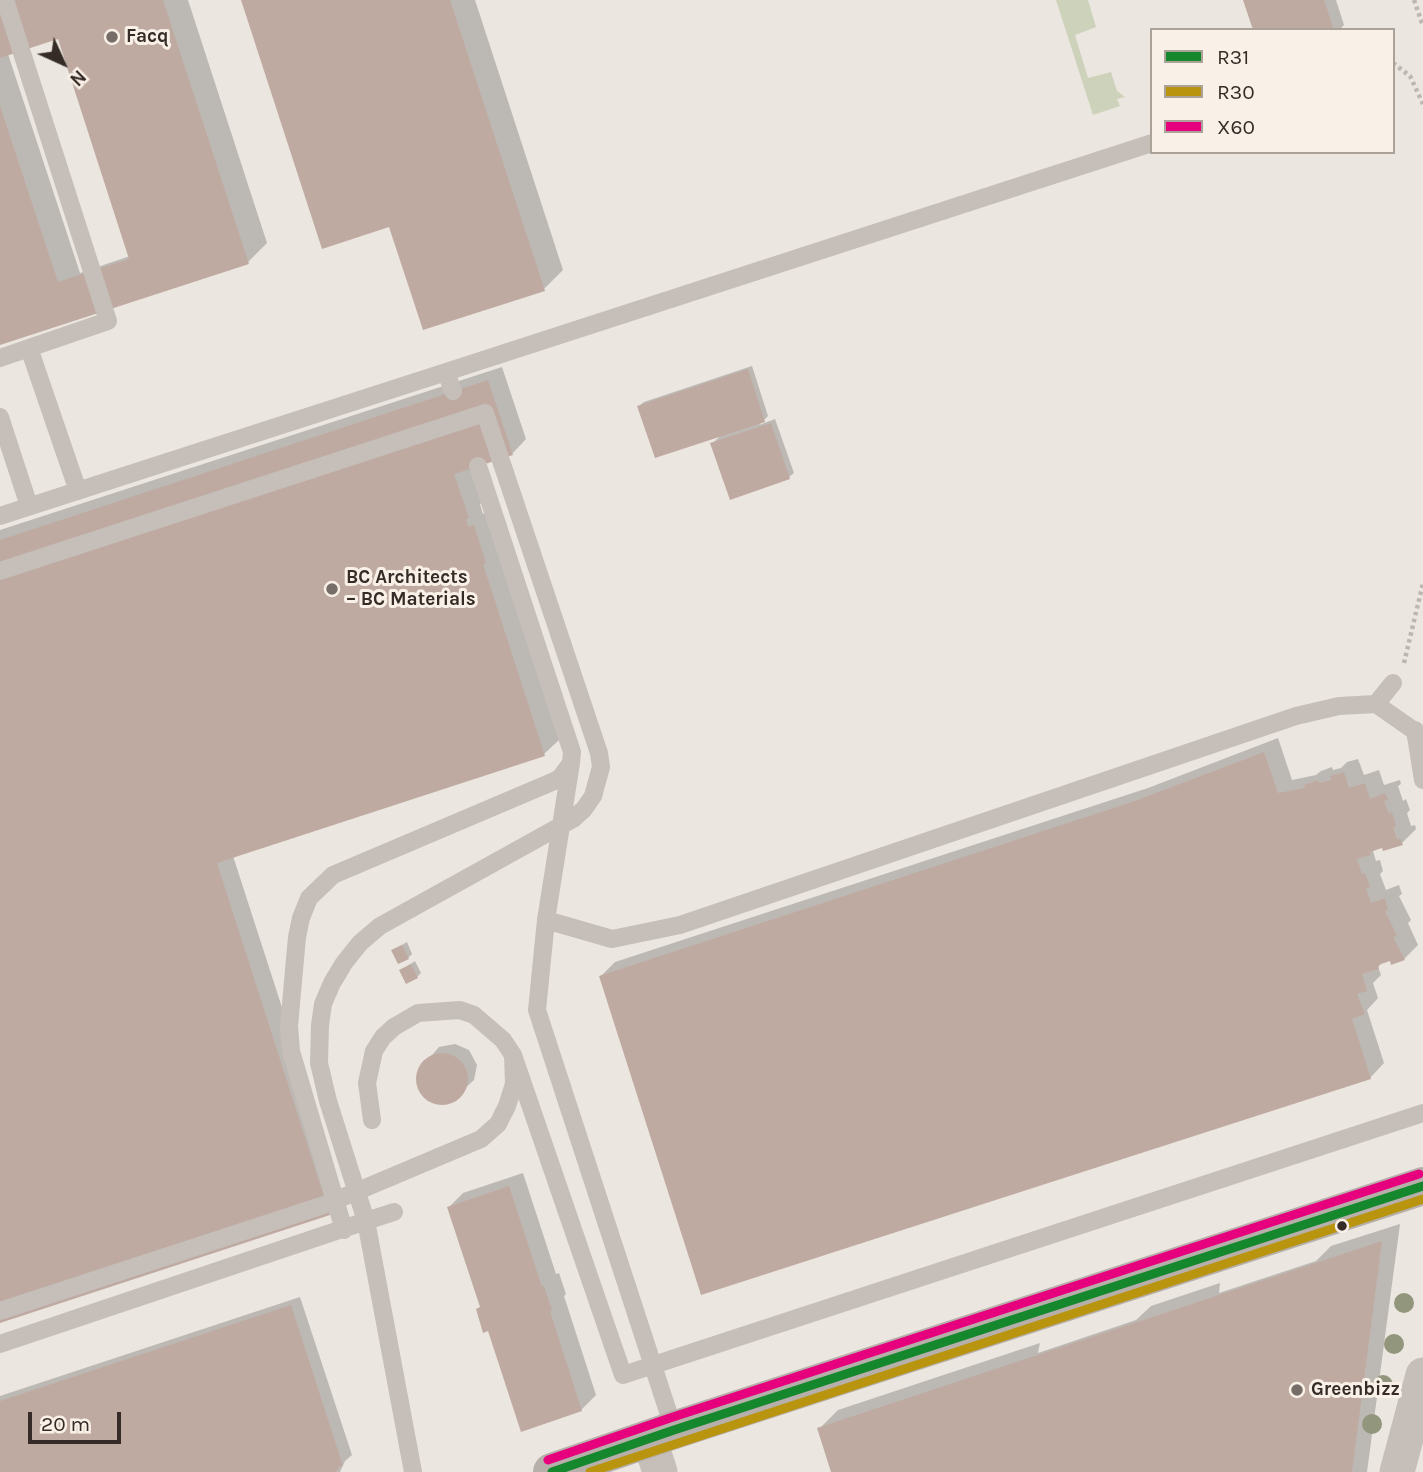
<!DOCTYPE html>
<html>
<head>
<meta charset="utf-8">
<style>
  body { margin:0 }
  #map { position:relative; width:1423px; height:1472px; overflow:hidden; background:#ece6e0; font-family:Karla,sans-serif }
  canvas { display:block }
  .legend { position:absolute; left:1150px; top:28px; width:245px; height:126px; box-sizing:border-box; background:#f9f0e7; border:2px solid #aba29a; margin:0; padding:9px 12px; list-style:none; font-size:21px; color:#362c27 }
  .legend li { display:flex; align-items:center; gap:14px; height:35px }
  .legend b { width:35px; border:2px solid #aba29a }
  .north { position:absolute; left:28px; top:28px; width:70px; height:70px; -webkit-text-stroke:5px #f9f0e7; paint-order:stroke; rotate:135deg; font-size:19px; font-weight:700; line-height:28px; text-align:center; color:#362c27 }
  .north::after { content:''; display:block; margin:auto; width:24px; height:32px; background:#362c27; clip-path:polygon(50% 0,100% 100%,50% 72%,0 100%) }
  .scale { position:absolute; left:28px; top:1412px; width:93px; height:32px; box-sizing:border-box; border:4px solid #362c27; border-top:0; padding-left:9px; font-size:21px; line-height:24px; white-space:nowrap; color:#362c27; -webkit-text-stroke:5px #f9f0e7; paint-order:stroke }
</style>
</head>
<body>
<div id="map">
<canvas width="1423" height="1472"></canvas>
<ul class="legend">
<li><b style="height:9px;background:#15882e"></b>R31</li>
<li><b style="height:9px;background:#b9940e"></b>R30</li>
<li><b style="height:9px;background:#e6007e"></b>X60</li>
</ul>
<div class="north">N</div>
<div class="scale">20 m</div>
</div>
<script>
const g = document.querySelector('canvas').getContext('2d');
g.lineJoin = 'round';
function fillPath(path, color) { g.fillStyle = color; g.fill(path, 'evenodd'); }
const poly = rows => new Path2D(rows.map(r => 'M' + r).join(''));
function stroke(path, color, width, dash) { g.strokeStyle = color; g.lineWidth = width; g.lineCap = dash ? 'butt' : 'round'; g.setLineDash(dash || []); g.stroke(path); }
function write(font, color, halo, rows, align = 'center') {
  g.font = font + ' Karla,sans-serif'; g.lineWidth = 6; g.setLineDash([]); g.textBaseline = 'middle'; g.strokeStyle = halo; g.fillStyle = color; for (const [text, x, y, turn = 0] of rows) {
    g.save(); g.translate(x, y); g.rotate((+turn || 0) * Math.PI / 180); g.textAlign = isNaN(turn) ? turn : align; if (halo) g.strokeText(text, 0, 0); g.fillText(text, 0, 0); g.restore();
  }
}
fillPath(poly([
  [1056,0,1088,0,1096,27,1075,35,1088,78,1111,72,1117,91,1125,97,1117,99,1120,106,1093,115]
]), '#cdd2ba');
fillPath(poly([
  [6,0,188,0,267,243,248,262,0,344,0,2],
  [59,36,130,256,80,273,8,54],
  [243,0,475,0,563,270,544,289,390,225],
  [1245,0,1336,0,1344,25,1339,30,1254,30],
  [752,366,768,416,759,425,775,419,794,473,789,477,712,444,722,434,639,406,644,402],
  [502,367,526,439,512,454,471,467,482,502,480,504,483,514,488,512,497,549,559,740,544,754,233,856,344,1199,329,1214,0,1322,0,530],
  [1278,738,1292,780,1316,775,1321,771,1332,767,1333,770,1341,768,1347,762,1358,759,1364,775,1379,770,1384,785,1400,780,1401,784,1398,786,1403,801,1406,799,1410,810,1407,813,1411,826,1415,825,1416,829,1402,843,1383,846,1373,851,1376,861,1380,860,1383,871,1380,874,1386,890,1399,885,1402,894,1399,896,1411,920,1408,923,1418,945,1404,959,1391,959,1383,962,1378,967,1381,975,1373,983,1378,998,1367,1010,1384,1063,1370,1078,601,976,615,962,1148,788],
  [407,942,412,954,408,958,393,950],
  [415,961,421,973,417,977,401,970],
  [455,1044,469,1050,477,1065,474,1080,451,1101,443,1103,427,1099,418,1086,419,1070,439,1047],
  [523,1173,556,1274,559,1273,566,1294,564,1296,596,1395,581,1410,482,1306,449,1207,463,1193],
  [1400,1224,1367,1472,833,1472,819,1429,838,1410,1040,1343,1038,1353,1136,1320,1151,1306,1220,1283,1219,1293,1316,1261,1331,1246],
  [300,1297,352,1455,345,1461,340,1472,0,1472,0,1396]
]), '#0003');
fillPath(poly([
  [12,0,163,0,249,264,0,345,0,106,58,282,129,259,58,39,0,58,0,4],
  [241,0,450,0,545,291,423,330,389,227,322,249],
  [1243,0,1324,0,1334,30,1253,30],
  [748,369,765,422,655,458,637,406],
  [488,380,513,455,454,474,469,518,466,519,468,527,474,525,486,563,483,564,545,756,217,863,330,1215,0,1323,0,540],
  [771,423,790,479,730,500,710,443],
  [1264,752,1278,793,1305,788,1304,785,1318,780,1319,783,1331,780,1330,776,1344,772,1349,788,1365,783,1370,799,1385,793,1388,800,1384,801,1389,814,1392,812,1396,826,1393,827,1397,840,1400,838,1403,845,1383,851,1382,848,1370,852,1371,855,1357,859,1362,874,1365,873,1370,887,1366,888,1371,903,1385,898,1388,910,1385,911,1397,936,1393,937,1405,960,1391,965,1390,961,1378,965,1379,969,1362,974,1367,991,1357,994,1365,1014,1352,1019,1371,1079,701,1295,599,976,1132,802],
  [402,945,409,959,398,964,391,950],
  [411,964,418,978,406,984,399,970],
  '416 1079a26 26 0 1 1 52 0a26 26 0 1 1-52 0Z',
  [509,1186,542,1287,544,1286,552,1310,550,1311,582,1411,521,1432,488,1331,483,1333,476,1309,480,1307,447,1207],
  [1382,1241,1352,1472,831,1472,817,1428],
  [291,1305,343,1466,339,1467,336,1472,0,1472,0,1401]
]), '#bfaaa1');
stroke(poly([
  [1414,0,1423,26],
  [1393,63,1410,76,1423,104],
  [1404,663,1423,583]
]), '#beb7b1', 4.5, [3.5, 3.5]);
stroke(poly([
  [5,0,108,321,29,348,78,491],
  [0,358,29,348],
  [446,372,1152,143],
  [0,417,29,506],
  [0,516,446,372,453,391],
  [0,571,485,413,599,753,601,767,593,796,584,809,573,819,380,926,360,943,344,963,332,983,323,1004,320,1025,319,1063,328,1101,366,1221,0,1344],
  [1393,683,1376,704,1423,737],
  [1415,730,1423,780],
  [571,763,546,920,537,1010,674,1430],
  [546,920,612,939,680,925,1296,716,1339,706,1376,704],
  [513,1055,623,1375,1423,1113],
  [394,1212,366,1221,413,1472],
  [344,1230,291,1051,289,1026,297,937,301,918,309,898,333,875,552,782,560,778,571,763,572,752,478,466],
  [0,1311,327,1204,481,1139,498,1124,507,1106,514,1084,513,1055,503,1040,474,1015,460,1010,418,1013,394,1027,383,1037,374,1051,367,1083,372,1120]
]), '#c5beb9', 18);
stroke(poly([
  [649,1438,660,1472],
  [1397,1472,1423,1375]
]), '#c5beb9', 35);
stroke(poly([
  [552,1472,674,1430,1423,1186]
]), '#b6afaa', 38);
stroke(poly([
  [552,1472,674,1430,1423,1186]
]), '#15882e', 9);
stroke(poly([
  [590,1472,1423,1199]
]), '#b9940e', 9);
stroke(poly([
  [548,1460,670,1418,1419,1174]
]), '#e6007e', 9);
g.fillStyle = '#91967c';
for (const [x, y] of [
  [1404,1303],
  [1394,1344],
  [1383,1385],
  [1372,1424]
]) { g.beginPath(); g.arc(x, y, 10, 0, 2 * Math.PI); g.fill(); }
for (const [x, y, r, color] of [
  [112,37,7,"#766d68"],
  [332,589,7,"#766d68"],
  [1342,1226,6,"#362c27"],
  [1297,1390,7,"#766d68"]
]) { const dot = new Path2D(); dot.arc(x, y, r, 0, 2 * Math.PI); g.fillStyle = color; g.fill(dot); stroke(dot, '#f9f0e7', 2.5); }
write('bold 19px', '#362c27', '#f9f0e7', [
  ["Facq",126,37],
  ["BC Architects",346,578],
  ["– BC Materials",346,600],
  ["Greenbizz",1311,1390]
], 'left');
</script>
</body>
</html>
